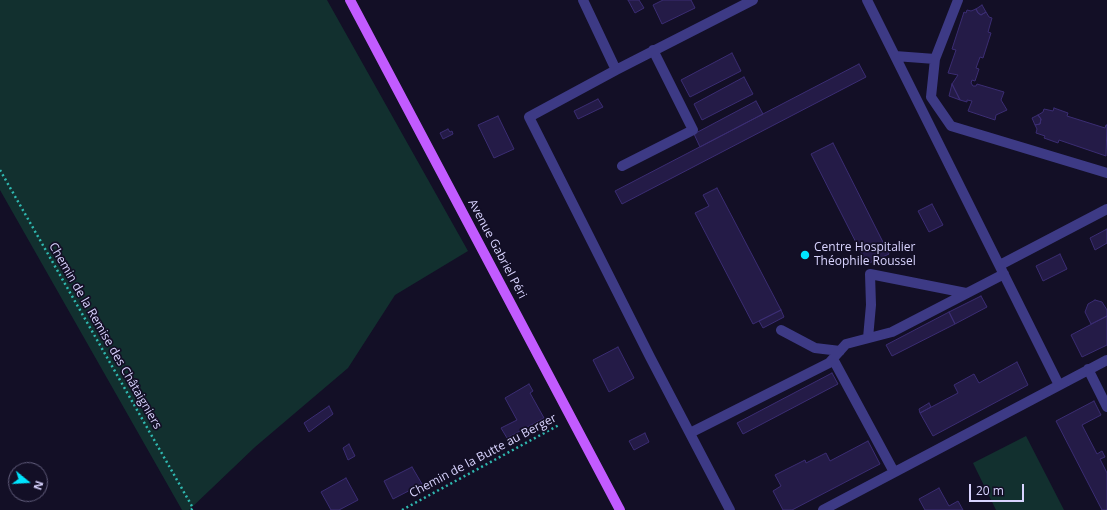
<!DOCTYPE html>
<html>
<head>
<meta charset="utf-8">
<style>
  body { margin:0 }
  #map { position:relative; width:1107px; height:510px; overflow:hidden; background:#130f26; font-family:"Open Sans",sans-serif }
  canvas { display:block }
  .north { position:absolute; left:8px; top:462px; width:40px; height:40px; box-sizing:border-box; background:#130f26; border:1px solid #625e7d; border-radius:50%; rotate:108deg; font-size:11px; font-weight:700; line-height:16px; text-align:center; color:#d9d4ff }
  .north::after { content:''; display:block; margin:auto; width:14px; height:18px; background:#00e5ff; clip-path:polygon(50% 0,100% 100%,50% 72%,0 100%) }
  .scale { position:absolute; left:969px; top:484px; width:55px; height:18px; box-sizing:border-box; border:2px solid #d9d4ff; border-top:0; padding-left:5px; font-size:12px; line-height:14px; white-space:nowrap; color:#d9d4ff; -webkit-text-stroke:3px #130f26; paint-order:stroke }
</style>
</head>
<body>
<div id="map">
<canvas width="1107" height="510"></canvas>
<div class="north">N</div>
<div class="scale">20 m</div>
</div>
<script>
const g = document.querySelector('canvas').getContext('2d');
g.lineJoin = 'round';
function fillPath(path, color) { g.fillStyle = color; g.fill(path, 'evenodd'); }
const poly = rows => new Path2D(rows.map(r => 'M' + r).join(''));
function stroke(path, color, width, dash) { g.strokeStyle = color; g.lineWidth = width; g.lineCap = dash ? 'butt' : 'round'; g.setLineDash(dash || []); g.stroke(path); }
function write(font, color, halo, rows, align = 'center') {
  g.font = font + ' "Open Sans",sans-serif'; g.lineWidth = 3.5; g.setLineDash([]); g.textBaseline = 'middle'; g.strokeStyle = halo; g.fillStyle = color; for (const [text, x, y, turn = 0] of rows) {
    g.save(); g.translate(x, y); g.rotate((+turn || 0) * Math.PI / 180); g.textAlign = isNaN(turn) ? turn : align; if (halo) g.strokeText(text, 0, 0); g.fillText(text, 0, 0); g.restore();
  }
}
fillPath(poly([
  [0,0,327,0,468,251,395,295,348,368,255,447,189,510,182,510,0,190],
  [1026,436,1064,510,996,510,973,463]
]), '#12302f');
const building = poly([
  [628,0,639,0,644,8,635,13,628,0],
  [663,0,691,0,695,8,662,24,653,5,663,0],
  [982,5,986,12,981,15,978,13,976,9,982,5],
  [976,9,978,13,981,15,986,12,989,17,992,18,988,32,991,33,983,58,980,57,976,68,979,69,975,81,972,80,971,83,973,86,976,86,977,84,1004,92,1001,100,1007,110,996,115,995,120,968,111,972,101,967,100,967,102,960,100,952,84,958,75,948,73,956,50,952,49,964,12,966,13,967,10,971,11,976,9],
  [732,53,741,71,690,97,681,80,732,53],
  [859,64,866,77,622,204,615,191,859,64],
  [744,77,753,94,702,120,694,104,744,77],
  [952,84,960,100,949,96,952,84],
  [598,99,603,107,578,119,574,111,598,99],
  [756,101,763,114,700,147,694,134,756,101],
  [1054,108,1068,113,1067,116,1105,128,1106,125,1107,125,1106,156,1059,140,1058,143,1044,138,1045,136,1036,133,1037,129,1035,125,1040,124,1041,119,1038,115,1043,112,1044,109,1053,111,1054,108],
  [1038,115,1041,119,1040,124,1035,125,1032,118,1038,115],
  [498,116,514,149,494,158,478,125,498,116],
  [448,129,450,132,452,131,453,134,443,139,440,133,448,129],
  [833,143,889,254,867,264,811,154,833,143],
  [717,188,781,310,753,324,695,213,709,206,703,195,717,188],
  [932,204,943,225,929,232,918,211,932,204],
  [1107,229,1107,243,1095,250,1090,238,1107,229],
  [1060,254,1067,269,1043,281,1036,266,1060,254],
  [981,296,987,307,955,324,949,312,981,296],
  [1095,300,1102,302,1107,310,1107,316,1091,324,1085,312,1088,304,1095,300],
  [781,310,784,317,763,328,759,321,781,310],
  [949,312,955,324,892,356,886,345,949,312],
  [1107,316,1107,345,1082,357,1071,335,1107,316],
  [618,347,634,378,609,392,593,360,618,347],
  [1017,362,1028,385,933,436,920,413,958,393,954,385,974,374,979,383,1017,362],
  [832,373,838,384,743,434,737,423,832,373],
  [529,384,533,391,530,393,544,418,507,438,501,428,517,420,505,398,529,384],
  [1094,401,1101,415,1082,425,1097,454,1102,451,1105,457,1100,459,1107,473,1107,509,1106,510,1102,510,1056,421,1094,401],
  [929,403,931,407,920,413,919,409,929,403],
  [329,406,333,414,309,432,304,423,329,406],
  [645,433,649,442,634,450,629,441,645,433],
  [868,441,880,464,792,510,783,510,773,491,781,486,775,475,805,460,806,463,826,453,830,461,868,441],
  [349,444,355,456,348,460,343,448,349,444],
  [412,467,422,484,393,499,384,481,412,467],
  [346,478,358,500,339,510,331,510,321,492,346,478],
  [939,488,949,506,958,501,963,510,925,510,919,499,939,488]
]);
fillPath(building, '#241b47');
stroke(building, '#3b2d73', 1);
stroke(poly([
  [0,170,193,508,191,510],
  [402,510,559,425]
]), '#2fb8b0', 2.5, [2, 3]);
stroke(poly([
  [583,0,616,70],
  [867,0,1059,385],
  [958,0,935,59,931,97,951,126,1107,173],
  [895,56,935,59],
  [622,166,693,130,653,50],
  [1000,265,1107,209],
  [781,330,815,348,840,351],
  [868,338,871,305,870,274,966,293],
  [833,359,894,472],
  [1088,369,1107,407],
  [690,433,829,363,846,344,892,332,1004,274],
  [730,510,650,357,529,117,616,70,753,0],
  [823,510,1107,360]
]), '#3d3a85', 10);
stroke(poly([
  [350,0,620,510]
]), '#c25bff', 10);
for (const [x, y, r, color] of [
  [805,255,5,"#00e5ff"]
]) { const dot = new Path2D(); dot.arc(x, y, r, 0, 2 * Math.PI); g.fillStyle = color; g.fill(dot); stroke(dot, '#130f26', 1.5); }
write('12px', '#d9d4ff', '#130f26', [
  ["Centre Hospitalier",814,248],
  ["Théophile Roussel",814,262]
], 'left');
write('12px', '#d9d4ff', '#130f26', [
  ["Avenue Gabriel Péri",497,249,62],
  ["Chemin de la Remise des Châtaigniers",105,336,60],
  ["Chemin de la Butte au Berger",483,456,-28]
]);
</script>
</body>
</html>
